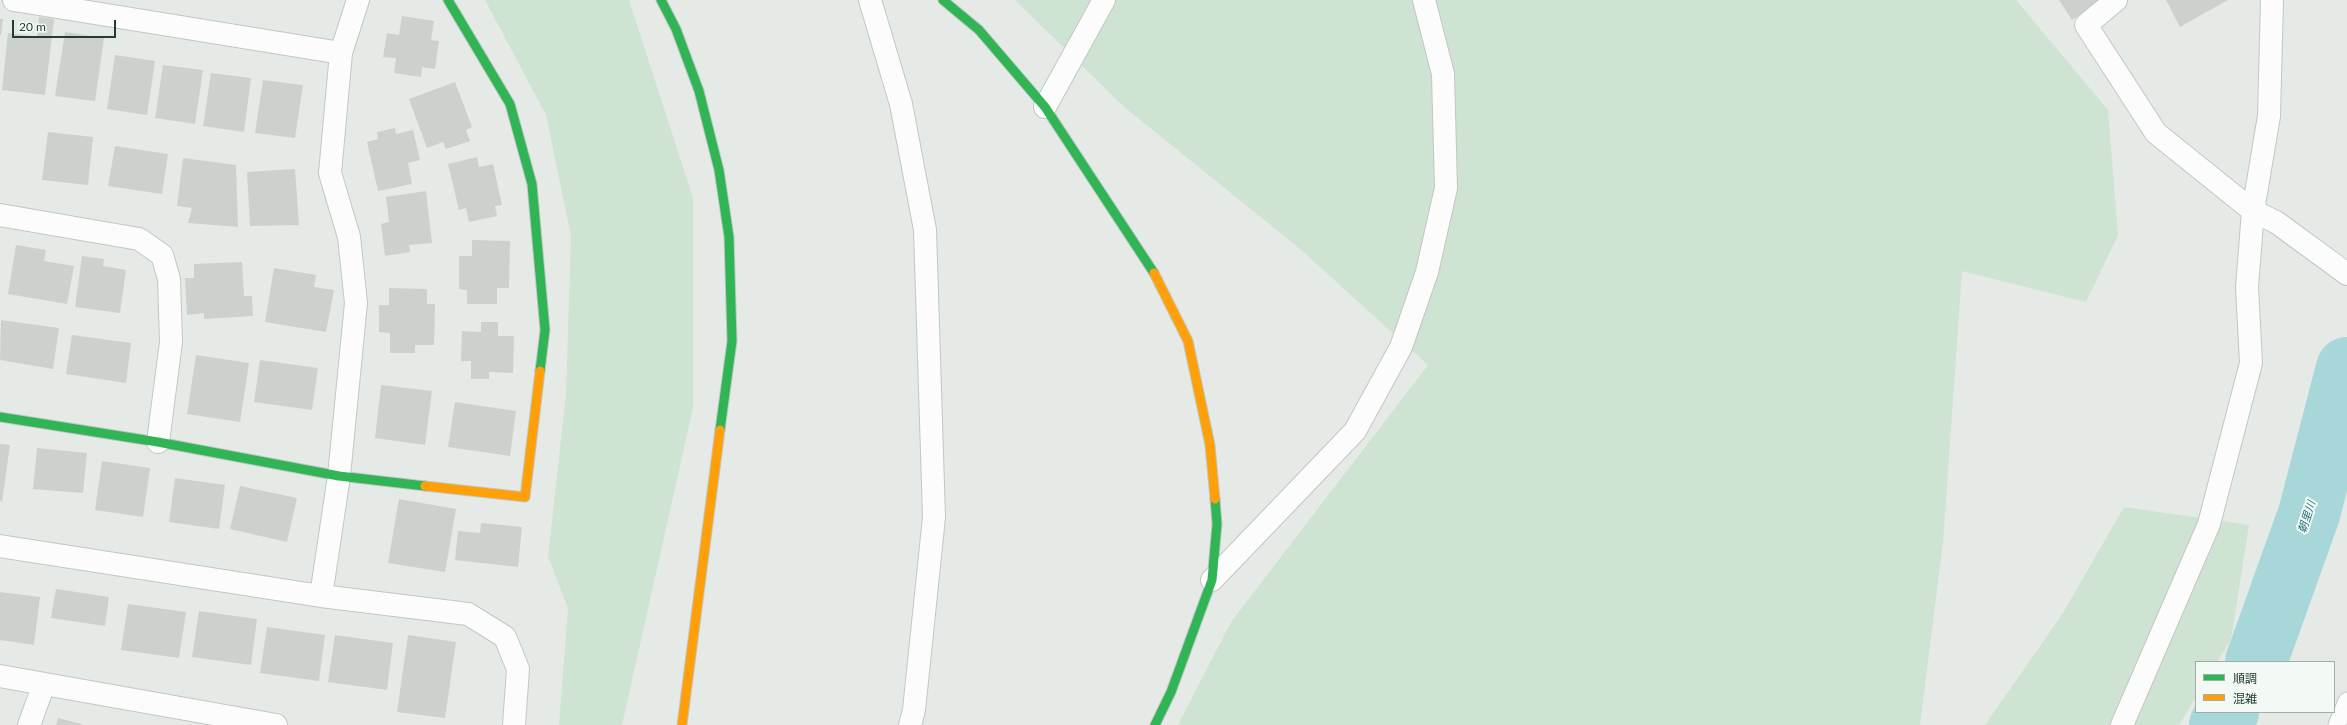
<!DOCTYPE html>
<html>
<head>
<meta charset="utf-8">
<style>
  body { margin:0 }
  #map { position:relative; width:2347px; height:725px; overflow:hidden; background:#e5eae7; font-family:Lato,"Noto Sans JP",sans-serif }
  canvas { display:block }
  .legend { position:absolute; left:2195px; top:661px; width:140px; height:52px; box-sizing:border-box; background:#f3f9f5; border:1px solid #a0aea7; margin:0; padding:5px 7px; list-style:none; font-size:12px; color:#233d33 }
  .legend li { display:flex; align-items:center; gap:8px; height:20px }
  .legend b { width:20px; border:1px solid #a0aea7 }
  .scale { position:absolute; left:12px; top:20px; width:104px; height:18px; box-sizing:border-box; border:2px solid #233d33; border-top:0; padding-left:5px; font-size:12px; line-height:14px; white-space:nowrap; color:#233d33; -webkit-text-stroke:3px #f3f9f5; paint-order:stroke }
</style>
</head>
<body>
<div id="map">
<canvas width="2347" height="725"></canvas>
<ul class="legend">
<li><b style="height:5px;background:#30b455"></b>順調</li>
<li><b style="height:5px;background:#ff9f0a"></b>混雑</li>
</ul>
<div class="scale">20 m</div>
</div>
<script>
const g = document.querySelector('canvas').getContext('2d');
g.lineJoin = 'round';
function fillPath(path, color) { g.fillStyle = color; g.fill(path, 'evenodd'); }
const poly = rows => new Path2D(rows.map(r => 'M' + r).join(''));
function stroke(path, color, width, dash) { g.strokeStyle = color; g.lineWidth = width; g.lineCap = dash ? 'butt' : 'round'; g.setLineDash(dash || []); g.stroke(path); }
function write(font, color, halo, rows, align = 'center') {
  g.font = font + ' Lato,"Noto Sans JP",sans-serif'; g.lineWidth = 4; g.setLineDash([]); g.textBaseline = 'middle'; g.strokeStyle = halo; g.fillStyle = color; for (const [text, x, y, turn = 0] of rows) {
    g.save(); g.translate(x, y); g.rotate((+turn || 0) * Math.PI / 180); g.textAlign = isNaN(turn) ? turn : align; if (halo) g.strokeText(text, 0, 0); g.fillText(text, 0, 0); g.restore();
  }
}
fillPath(poly([
  [485,0,629,0,693,198,693,408,622,725,559,725,568,608,548,557,566,394,571,236,546,115],
  [1015,0,2016,0,2108,110,2118,235,2086,302,1962,271,1943,543,1920,725,1178,725,1231,622,1428,365,1299,248,1123,106],
  [2124,507,2249,525,2231,640,2217,662,2196,662,2196,697,2179,725,1985,725,2063,613]
]), '#cee3d2');
stroke(poly([
  [2256,662,2309,514,2347,368],
  [2220,725,2228,712]
]), '#a7d7d8', 62);
fillPath(poly([
  [2059,0,2102,0,2072,20],
  [2166,0,2228,0,2180,27],
  [402,16,434,21,431,40,439,41,435,69,422,67,421,77,394,73,396,58,383,57,387,33,399,35],
  [39,17,54,19,45,95,2,90,8,33,37,37],
  [0,19,3,19,1,35,0,35],
  [65,32,104,38,95,101,55,96],
  [115,55,155,61,147,115,107,109],
  [163,65,203,70,195,124,155,118],
  [211,73,251,78,244,132,203,126],
  [263,80,303,85,295,138,255,133],
  [455,82,472,127,466,130,470,141,446,149,443,142,427,148,409,99],
  [395,128,396,134,413,130,420,160,408,163,412,184,378,191,367,142,378,139,377,132],
  [48,132,93,137,88,185,42,180],
  [115,146,168,154,162,194,108,186],
  [477,157,479,167,493,164,502,205,495,206,497,216,469,222,466,208,459,210,448,164],
  [183,158,236,165,238,227,188,223,192,208,177,206],
  [295,169,299,225,250,226,247,172],
  [426,191,432,243,409,245,410,252,385,256,381,224,389,222,386,197],
  [472,240,510,241,509,288,497,288,497,304,467,304,467,290,459,289,459,256,472,256],
  [16,245,46,250,44,261,74,266,67,304,8,294],
  [82,256,104,259,103,266,126,270,120,313,75,307],
  [242,262,244,296,252,296,253,316,204,319,204,313,187,315,185,278,194,278,194,264],
  [274,268,316,275,314,287,334,290,326,332,265,322],
  [389,288,427,289,427,304,435,304,434,345,415,345,415,353,390,353,390,333,379,332,379,305,389,305],
  [1,320,59,328,53,369,0,360],
  [481,322,498,322,498,336,514,336,513,373,489,372,489,379,471,379,471,361,461,361,462,331,481,332],
  [72,335,131,343,126,383,66,374],
  [196,355,249,363,240,422,187,414],
  [260,360,318,368,312,410,254,402],
  [381,385,432,391,425,445,375,438],
  [455,402,516,411,510,456,448,447],
  [0,444,10,445,2,502,0,501],
  [37,448,87,453,83,493,33,489],
  [102,461,150,468,143,517,95,510],
  [175,478,225,485,219,529,169,522],
  [240,486,297,498,287,542,230,529],
  [399,499,456,509,445,572,388,563],
  [481,523,522,527,518,567,455,560,458,531,480,533],
  [56,589,109,597,105,626,51,618],
  [0,592,40,597,34,645,0,640],
  [128,604,186,612,179,658,121,650],
  [199,611,257,619,251,665,192,657],
  [267,627,325,635,319,681,260,673],
  [335,635,393,643,387,690,328,682],
  [408,635,456,642,445,718,397,712],
  [58,718,82,724,82,725,56,725]
]), '#ccd1ce');
const lane = poly([
  [2337,725,2347,701]
]);
const street = poly([
  [14,0,341,53],
  [870,0,901,104,925,230,934,517,914,710,910,725],
  [2116,0,2086,25,2156,133,2253,211,2276,222,2347,274],
  [1045,107,1104,0],
  [0,215,139,239,162,255,169,279,171,342,158,442],
  [0,546,321,596,468,614,505,637,518,669,514,725],
  [1212,580,1355,431,1401,347,1427,272,1446,188,1443,74,1424,0],
  [321,596,339,476,356,303,349,237,330,173,341,53,358,0],
  [0,676,276,725],
  [29,725,44,684],
  [2122,725,2209,524,2251,363,2247,287,2253,211,2269,116,2272,0]
]);
const fast = poly([
  [448,0,510,104,532,184,545,330,540,371],
  [661,0,676,29,699,91,719,170,729,237,732,341,720,430],
  [943,0,979,30,1045,107,1154,273],
  [0,417,158,442,339,476,425,486],
  [1155,725,1171,692,1212,580,1217,524,1215,499]
]);
const slow = poly([
  [1154,273,1188,341,1210,445,1215,499],
  [425,486,525,497,540,371],
  [682,725,720,430]
]);
stroke(lane, '#c2c7c4', 19);
stroke(street, '#c2c7c4', 24);
stroke(fast, '#c0c8c4', 11);
stroke(slow, '#c0c8c4', 11);
stroke(lane, '#fbfcfb', 17);
stroke(street, '#fbfcfb', 22);
stroke(fast, '#30b455', 9);
stroke(slow, '#ff9f0a', 9);
write('italic 11px', '#1d7679', '#f3f9f5', [
  ["朝里川",2307,517,-72]
]);
</script>
</body>
</html>
